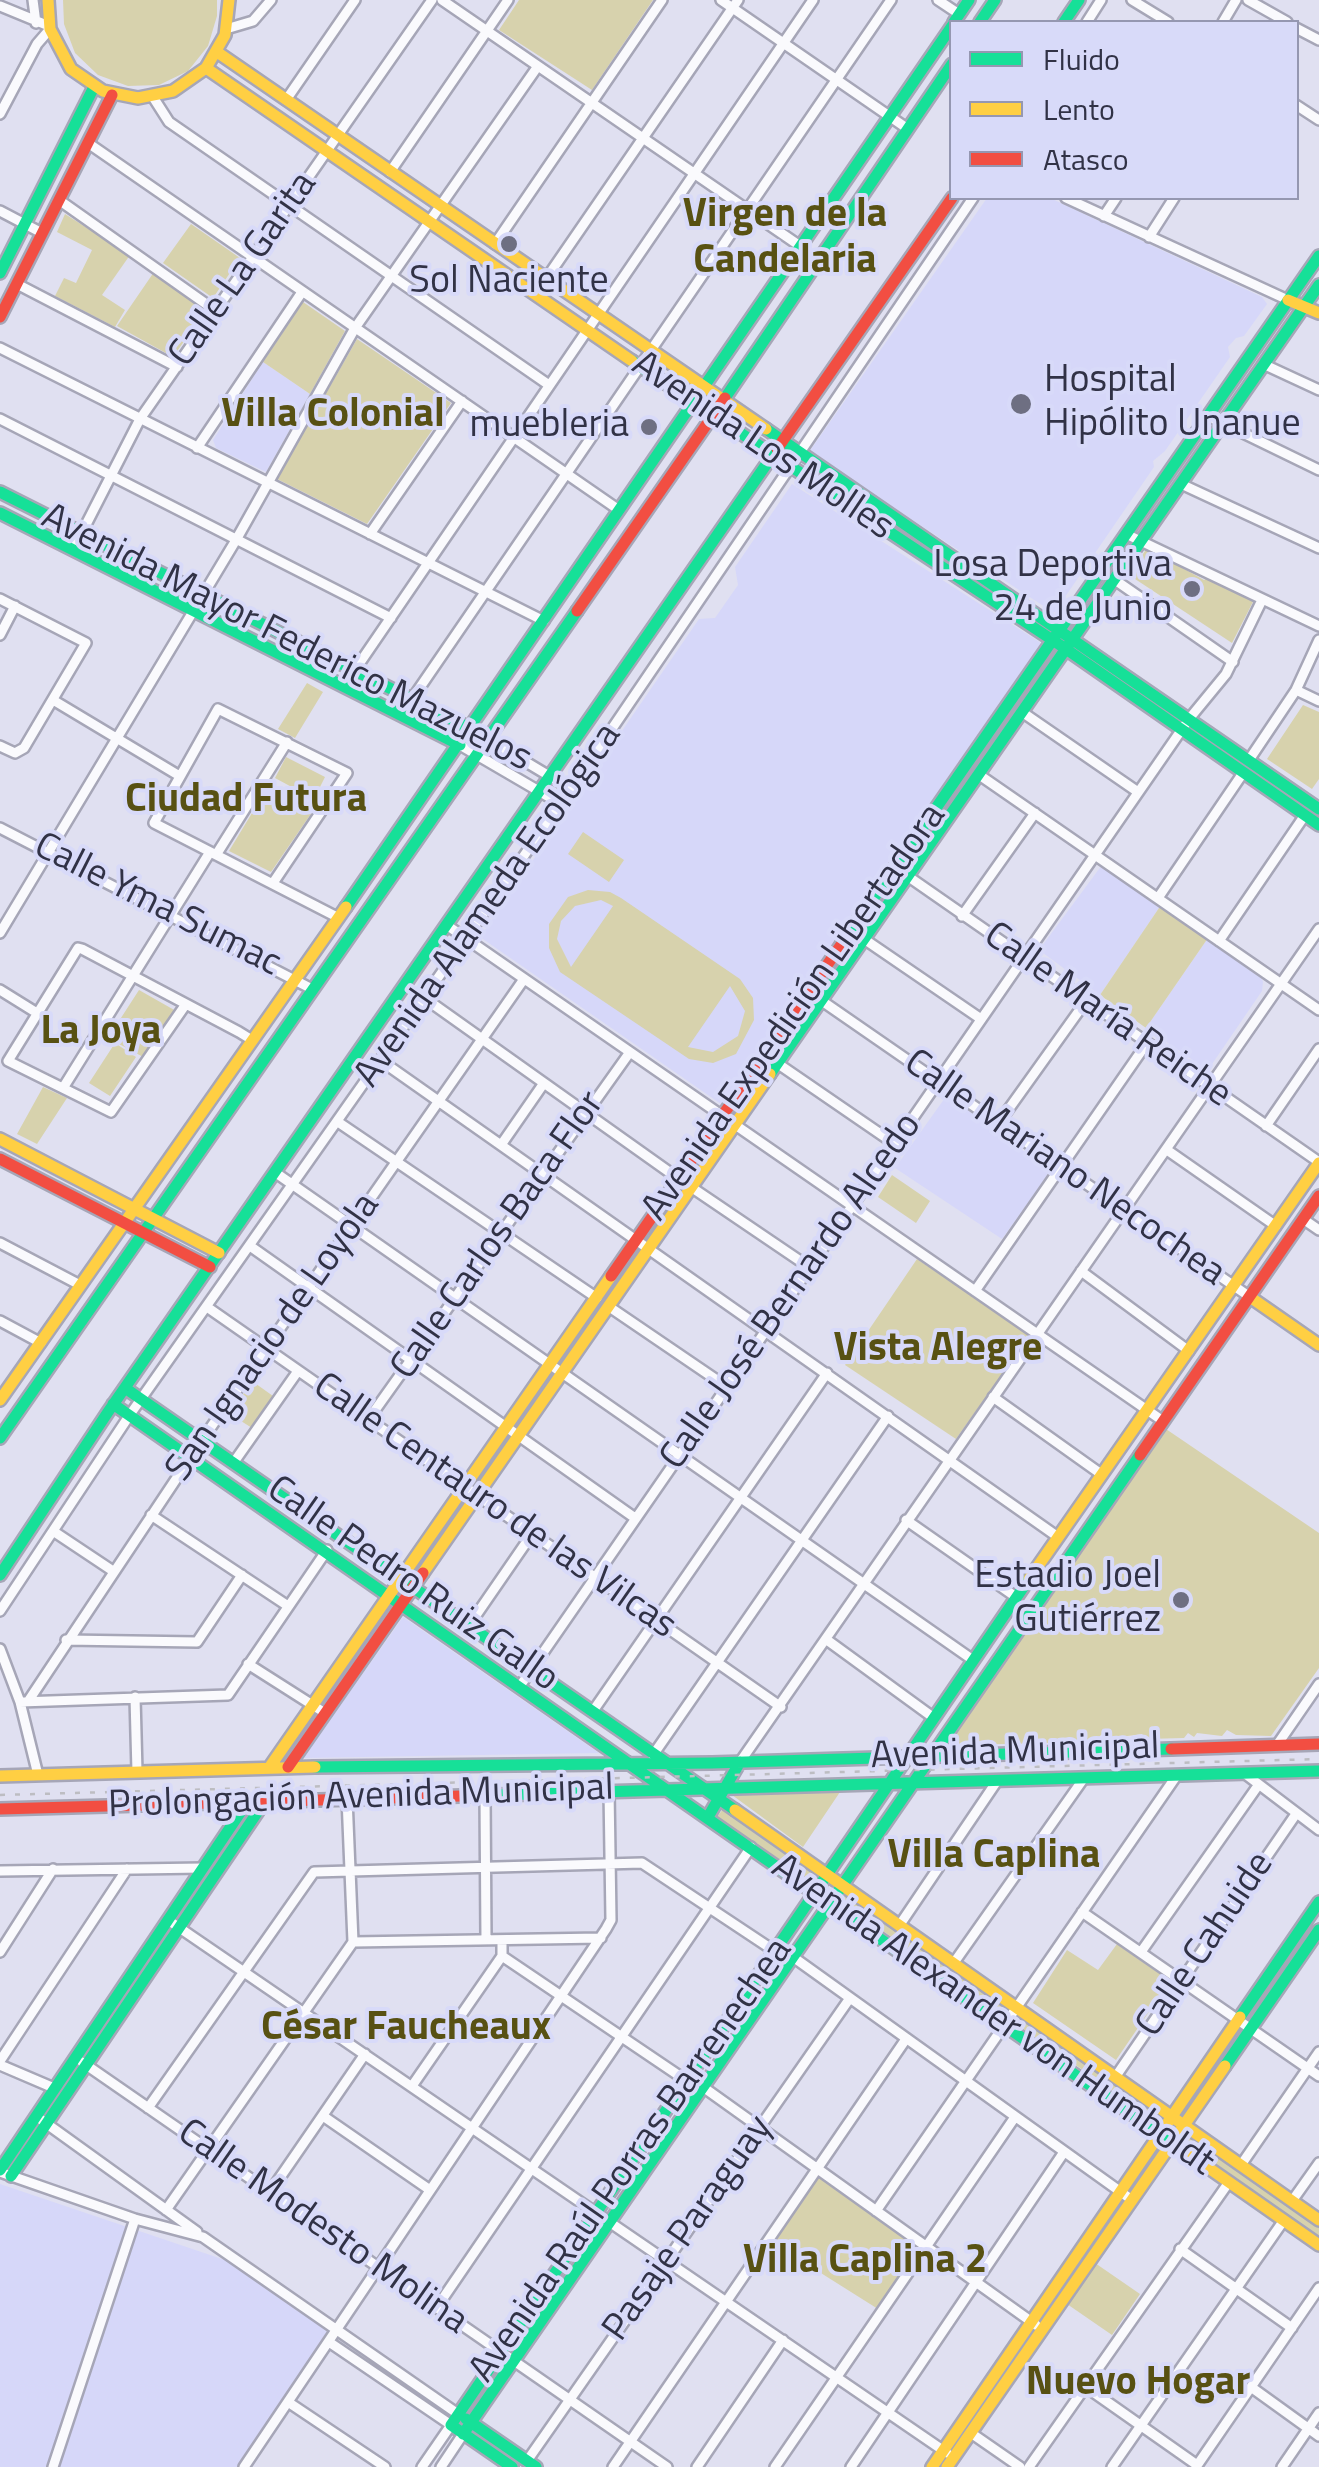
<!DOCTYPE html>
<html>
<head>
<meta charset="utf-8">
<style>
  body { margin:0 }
  #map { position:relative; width:1319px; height:2467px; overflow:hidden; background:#e0e0f1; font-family:"Titillium Web",sans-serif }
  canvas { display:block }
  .legend { position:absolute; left:949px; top:20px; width:350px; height:180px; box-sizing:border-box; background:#d8daf9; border:2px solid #9597b1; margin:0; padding:12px 18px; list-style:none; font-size:30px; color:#313246 }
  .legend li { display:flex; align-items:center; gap:20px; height:50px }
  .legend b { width:50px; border:2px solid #9597b1 }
</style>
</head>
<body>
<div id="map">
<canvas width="1319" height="2467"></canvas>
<ul class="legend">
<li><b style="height:12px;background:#16e098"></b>Fluido</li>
<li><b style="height:12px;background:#ffcf43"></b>Lento</li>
<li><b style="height:12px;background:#f24e42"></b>Atasco</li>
</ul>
</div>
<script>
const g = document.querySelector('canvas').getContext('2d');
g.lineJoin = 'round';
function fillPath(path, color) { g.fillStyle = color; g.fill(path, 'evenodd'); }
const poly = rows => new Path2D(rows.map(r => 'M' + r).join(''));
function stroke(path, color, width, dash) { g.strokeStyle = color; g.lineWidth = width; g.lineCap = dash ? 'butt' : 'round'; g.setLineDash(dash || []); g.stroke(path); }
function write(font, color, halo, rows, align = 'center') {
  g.font = font + ' "Titillium Web",sans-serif'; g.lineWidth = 8; g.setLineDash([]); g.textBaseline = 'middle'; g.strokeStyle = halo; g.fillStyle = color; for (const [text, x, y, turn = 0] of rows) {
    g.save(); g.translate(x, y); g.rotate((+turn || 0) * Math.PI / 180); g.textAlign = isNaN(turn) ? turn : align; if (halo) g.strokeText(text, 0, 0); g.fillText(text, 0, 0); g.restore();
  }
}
fillPath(poly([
  [987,198,1050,198,1262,297,1267,304,1244,336,1236,338,1228,347,1230,357,1165,451,1153,461,1154,467,1054,613,809,452],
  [263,362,310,394,266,472,216,448,213,440],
  [792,484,1041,643,721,1104,480,937,699,619,715,618,738,585,735,567],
  [1102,865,1161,905,1100,995,1039,950],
  [1208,938,1259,973,1263,982,1262,991,1210,1067,1203,1067,1146,1028],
  [947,1095,1051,1171,1002,1239,895,1168],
  [403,1617,599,1753,303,1758],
  [0,2184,225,2260,332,2329,237,2467,0,2467]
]), '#d6d7f9');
fillPath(poly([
  [63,0,217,0,217,16,208,46,188,71,159,85,128,86,98,75,75,53,64,24],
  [519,0,653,0,592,90,499,30],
  [65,214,130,255,102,295,125,310,115,327,55,296,64,278,76,283,92,250,57,232],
  [191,224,240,258,213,298,163,263],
  [154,272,206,310,173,357,117,326],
  [303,302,345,331,310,394,263,362],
  [357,339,451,403,367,524,277,479],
  [1147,548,1204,580,1209,577,1255,598,1232,643,1129,575],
  [307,683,323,692,295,738,278,729],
  [1303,705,1319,712,1319,779,1312,789,1267,759],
  [286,757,325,777,314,799,275,778],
  [269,785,315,808,271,872,229,851],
  [583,832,624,860,609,882,568,854],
  [588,890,610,892,621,898,740,979,753,998,754,1020,736,1054,713,1063,689,1059,560,972,549,948,549,924,568,897],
  [601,900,613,906,571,967,557,939,561,921,575,906],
  [730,986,745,1011,738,1036,713,1052,688,1047],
  [1161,905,1208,938,1146,1028,1100,995],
  [139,990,176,1011,145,1058,108,1038],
  [115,1043,136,1057,110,1096,89,1083],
  [43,1087,67,1098,37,1144,17,1134],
  [892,1175,930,1201,916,1223,878,1197],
  [917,1259,1030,1335,956,1439,845,1365],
  [252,1381,273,1396,252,1428,230,1414],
  [1163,1427,1319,1533,1319,1668,1271,1736,1236,1735,1227,1730,1222,1736,1197,1733,1194,1737,1188,1733,1184,1738,1146,1739,1142,1734,1106,1739,1102,1734,1094,1742,960,1745,953,1730],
  [840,1792,803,1847,732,1795],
  [723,1809,738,1821,819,1876,814,1883,717,1817],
  [846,1894,1006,2004,999,2012,840,1901],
  [1117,1944,1170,1981,1116,2060,1033,2003,1067,1950,1098,1970],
  [1021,2016,1165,2117,1160,2123,1016,2024],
  [1189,2133,1319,2226,1319,2237,1184,2141],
  [816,2174,919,2245,878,2309,770,2241],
  [1095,2263,1140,2294,1112,2335,1067,2304]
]), '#d7d2ad');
const street = poly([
  [33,0,36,23],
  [442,0,800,246],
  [721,0,908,129],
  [938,0,959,14],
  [1132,0,1168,22],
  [1248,0,1287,22],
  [0,6,49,26],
  [1087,22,1101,0],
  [1223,22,1236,0],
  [1296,28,1319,40],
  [226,29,253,21,271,0],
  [153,97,169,122,549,385],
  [286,100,355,0],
  [1296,105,1319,120],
  [0,114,37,44,50,29],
  [88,143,619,510],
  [390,172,508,0],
  [1066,198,1288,300],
  [59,200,216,311],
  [0,211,42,233],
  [1104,216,1116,198],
  [1149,237,1174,198],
  [495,244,662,0],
  [546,279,738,0],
  [17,284,177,367],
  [0,348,544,621],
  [1263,364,1319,390],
  [1208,416,1319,470],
  [0,419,391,618],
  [197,448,302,292],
  [1181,484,1319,548],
  [370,534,462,401],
  [1126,534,1319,626],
  [73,550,140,419,432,0],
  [1115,580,1233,662],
  [0,599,86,643,24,748,15,753,0,746],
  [0,635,15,606],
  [344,686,813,0],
  [1296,690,1319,701],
  [412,699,891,0],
  [53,700,178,775],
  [1022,712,1138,792],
  [471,729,571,789],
  [460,745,561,804],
  [1249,760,1296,690,1319,640],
  [978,774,1319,1010],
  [0,828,312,989],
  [216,855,287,742],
  [896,868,1319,1162],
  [273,883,347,773,218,709,154,823,337,917],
  [1158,898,1243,773],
  [962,916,1035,813],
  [448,926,1163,1421],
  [0,933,236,540,355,328,538,66],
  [864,939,981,1019],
  [1219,941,1305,815],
  [0,990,37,1013],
  [809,992,1250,1297],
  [423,997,679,1179],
  [186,1004,111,1112,8,1061,78,948,82,949,239,1032,252,1040],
  [380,1060,1058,1537],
  [777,1063,895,1144],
  [63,1088,210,852],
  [338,1122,597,1298],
  [998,1124,1086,1001],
  [1266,1126,1319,1049],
  [501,1145,544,1083],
  [1167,1150,1276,1226],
  [276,1173,973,1660],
  [691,1187,809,1267],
  [1303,1219,1319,1230],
  [0,1243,80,1285],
  [250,1246,635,1518],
  [1081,1271,1189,1351],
  [975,1291,1147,1043],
  [608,1306,727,1387],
  [207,1307,781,1707],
  [0,1321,41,1343],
  [993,1397,1101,1474],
  [368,1420,630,1052],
  [234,1462,298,1371],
  [151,1515,288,1606],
  [906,1520,1016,1597],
  [53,1531,113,1571],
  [0,1611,129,1416,571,789,973,198],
  [470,1624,532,1534],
  [66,1640,197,1642,242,1575],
  [827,1640,934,1718],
  [0,1649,20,1702,38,1775],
  [248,1664,325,1713],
  [520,1686,1189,719,1226,674,1262,600],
  [135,1697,137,1772],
  [29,1700,202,1440,524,979],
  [20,1702,228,1695,327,1550],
  [593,1711,827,1373],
  [1277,1745,1319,1684],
  [653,1755,888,1416],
  [740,1762,1319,929],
  [1244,1773,1319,1830],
  [485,1794,486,1940],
  [347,1798,353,1942],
  [0,1871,203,1868],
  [1082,1912,1319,2076],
  [168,1920,947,2453],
  [899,1926,997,1781],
  [353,1942,601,1938],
  [0,1952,53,1869],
  [1141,1952,1257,1787],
  [502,1956,687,2081],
  [793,1957,1132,2200],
  [953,1964,1084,1778],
  [0,2061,127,1869],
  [82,2062,667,2467],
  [0,2065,54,2088],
  [1116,2076,1296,1814],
  [412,2086,502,1956,502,1940],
  [703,2087,1036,2325],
  [148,2108,314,1872,642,1863,776,1952],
  [36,2116,197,2232],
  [323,2116,430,2190],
  [1241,2165,1319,2052],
  [0,2172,135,2219,203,2237,458,2414],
  [270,2192,365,2054],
  [1292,2201,1319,2163],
  [166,2210,353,1942],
  [876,2211,1177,1775],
  [1180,2249,1292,2328],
  [437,2307,751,1847],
  [329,2342,451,2425,422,2467],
  [1086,2387,1197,2465],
  [1251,2387,1319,2436],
  [288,2402,385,2467],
  [971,2433,1020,2467],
  [527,2461,850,1998],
  [53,2467,135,2219],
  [244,2467,606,1929,611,1920,609,1790],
  [441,2467,463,2434],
  [613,2467,906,2039],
  [697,2467,783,2340],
  [775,2467,1015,2117],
  [851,2467,1064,2152],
  [1029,2467,1229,2182],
  [1112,2467,1284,2220],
  [1196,2467,1319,2288],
  [1282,2467,1319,2413]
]);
const fast = poly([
  [954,22,969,0],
  [980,22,995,0],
  [1064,22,1079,0],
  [0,273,94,87],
  [632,361,1066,649,1319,825],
  [725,398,952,64],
  [766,429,1319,809],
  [0,492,471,729],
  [0,513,460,745],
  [346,907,952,26],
  [841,945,1319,256],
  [770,1074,1319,285],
  [125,1388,735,1810],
  [113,1404,1183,2150],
  [0,1438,577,611],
  [0,1575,108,1412,777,449],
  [315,1767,712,1763,1171,1749],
  [496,1795,1319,1771],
  [708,1817,740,1762],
  [1240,2017,1319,1902],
  [1225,2066,1319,1930],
  [0,2170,248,1801],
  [11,2176,265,1801],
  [466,2419,536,2467],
  [463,2434,1140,1455],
  [512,2467,451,2425,1029,1579]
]);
const slow = poly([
  [48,0,50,29,71,69,103,91,138,98,173,91,206,68,225,35,229,0],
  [217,52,766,429],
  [206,68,632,361],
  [1288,300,1319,313],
  [0,1139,219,1253],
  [1250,1297,1319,1345],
  [0,1400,346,907],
  [423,1573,770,1074],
  [1029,1579,1319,1163],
  [269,1768,611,1276],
  [0,1776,315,1767],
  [735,1810,1319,2220],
  [1183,2150,1319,2245],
  [932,2467,1240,2017],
  [947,2467,1225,2066]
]);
const jam = poly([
  [0,317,112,95],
  [777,449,952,198],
  [577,611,725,398],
  [0,1159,210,1267],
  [611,1276,841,945],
  [1140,1455,1319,1196],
  [1171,1749,1319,1744],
  [288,1767,423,1573],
  [0,1809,496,1795]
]);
stroke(street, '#a6a6b7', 14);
stroke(fast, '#a6a6b7', 16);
stroke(slow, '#a6a6b7', 16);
stroke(jam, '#a6a6b7', 16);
stroke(street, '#fafafd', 9);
stroke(fast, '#16e098', 11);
stroke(slow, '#ffcf43', 11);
stroke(jam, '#f24e42', 11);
stroke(poly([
  [0,1795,1319,1759]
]), '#bdbdc2', 2.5, [5, 10]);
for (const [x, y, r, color] of [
  [509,244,10,"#6e6f82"],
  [1021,404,12,"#6e6f82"],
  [649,427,10,"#6e6f82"],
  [1192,589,10,"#6e6f82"],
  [1181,1600,10,"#6e6f82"]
]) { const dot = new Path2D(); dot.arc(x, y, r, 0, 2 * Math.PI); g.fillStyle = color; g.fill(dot); stroke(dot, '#d8daf9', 4); }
write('38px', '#313246', '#d8daf9', [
  ["Calle La Garita",244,270,-55],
  ["Avenida Los Molles",762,447,34],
  ["Avenida Mayor Federico Mazuelos",286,639,27],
  ["Calle Yma Sumac",157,906,27],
  ["Avenida Alameda Ecológica",489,906,-55],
  ["Avenida Expedición Libertadora",795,1013,-55],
  ["Calle María Reiche",1107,1016,35],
  ["Calle Mariano Necochea",1064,1169,35],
  ["Calle Carlos Baca Flor",499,1236,-55],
  ["Calle José Bernardo Alcedo",792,1292,-55],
  ["San Ignacio de Loyola",274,1338,-55],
  ["Calle Centauro de las Vilcas",494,1507,35],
  ["Calle Pedro Ruiz Gallo",412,1585,35],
  ["Avenida Municipal",1015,1753,-2],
  ["Prolongación Avenida Municipal",361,1798,-2],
  ["Calle Cahuide",1206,1945,-56],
  ["Avenida Alexander von Humboldt",992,2016,35],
  ["Avenida Raúl Porras Barrenechea",632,2161,-55],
  ["Calle Modesto Molina",322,2228,35],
  ["Pasaje Paraguay",689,2229,-55]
]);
write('38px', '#313246', '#d8daf9', [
  ["Sol Naciente",509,283,"center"],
  ["Hospital",1044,382,"left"],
  ["Hipólito Unanue",1044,426,"left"],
  ["muebleria",629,427],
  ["Losa Deportiva",1172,567],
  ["24 de Junio",1172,611],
  ["Estadio Joel",1161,1578],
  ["Gutiérrez",1161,1622]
], 'right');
write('bold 40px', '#585113', '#d8daf9', [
  ["Virgen de la",785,216],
  ["Candelaria",785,262],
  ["Villa Colonial",333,416],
  ["Ciudad Futura",246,801],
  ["La Joya",101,1033],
  ["Vista Alegre",938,1350],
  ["Villa Caplina",994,1857],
  ["César Faucheaux",406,2029],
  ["Villa Caplina 2",865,2262],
  ["Nuevo Hogar",1138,2384]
]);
</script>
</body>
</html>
